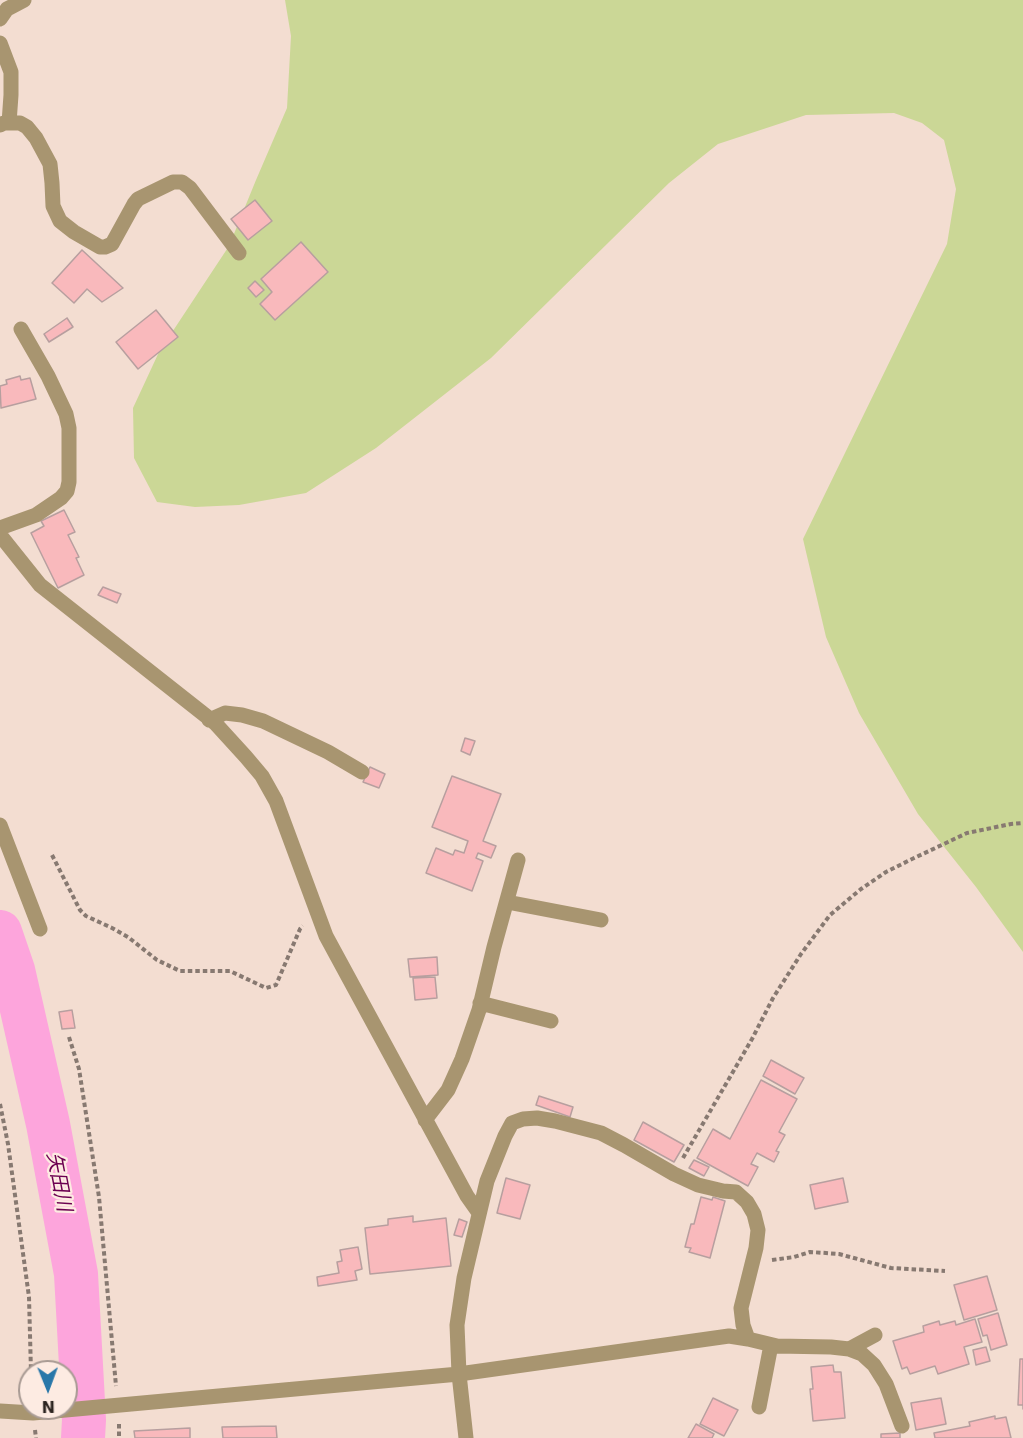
<!DOCTYPE html>
<html>
<head>
<meta charset="utf-8">
<style>
  body { margin:0 }
  #map { position:relative; width:1023px; height:1438px; overflow:hidden; background:#f3ddd1; font-family:"DejaVu Sans",sans-serif }
  canvas { display:block }
  .north { position:absolute; left:18px; top:1360px; width:60px; height:60px; box-sizing:border-box; background:#fdebe2; border:2px solid #a99b94; border-radius:50%; rotate:179deg; font-size:16px; font-weight:700; line-height:24px; text-align:center; color:#2c2420 }
  .north::after { content:''; display:block; margin:auto; width:21px; height:27px; background:#2977a9; clip-path:polygon(50% 0,100% 100%,50% 72%,0 100%) }
</style>
</head>
<body>
<div id="map">
<canvas width="1023" height="1438"></canvas>
<div class="north">N</div>
</div>
<script>
const g = document.querySelector('canvas').getContext('2d');
g.lineJoin = 'round';
function fillPath(path, color) { g.fillStyle = color; g.fill(path, 'evenodd'); }
const poly = rows => new Path2D(rows.map(r => 'M' + r).join(''));
function stroke(path, color, width, dash) { g.strokeStyle = color; g.lineWidth = width; g.lineCap = dash ? 'butt' : 'round'; g.setLineDash(dash || []); g.stroke(path); }
function write(font, color, halo, rows, align = 'center') {
  g.font = font + ' "DejaVu Sans","Noto Sans JP",sans-serif'; g.lineWidth = 4.5; g.setLineDash([]); g.textBaseline = 'middle'; g.strokeStyle = halo; g.fillStyle = color; for (const [text, x, y, turn = 0] of rows) {
    g.save(); g.translate(x, y); g.rotate((+turn || 0) * Math.PI / 180); g.textAlign = isNaN(turn) ? turn : align; if (halo) g.strokeText(text, 0, 0); g.fillText(text, 0, 0); g.restore();
  }
}
fillPath(poly([
  [285,0,1023,0,1023,952,976,887,918,814,859,713,826,637,803,539,947,244,956,189,944,140,922,123,894,113,806,115,718,144,669,183,491,358,376,448,306,493,239,505,195,507,157,502,134,458,133,408,159,352,229,246,256,180,287,108,291,36]
]), '#cbd796');
stroke(poly([
  [0,932,13,970,48,1124,76,1274,84,1420,83,1438]
]), '#fda5dc', 44);
const building = poly([
  [255,200,272,221,248,240,231,219,255,200],
  [301,242,328,272,275,320,260,304,272,292,261,279,301,242],
  [82,250,123,288,102,302,87,289,74,303,52,283,82,250],
  [255,281,264,290,256,297,248,288,255,281],
  [156,310,178,337,138,369,116,342,156,310],
  [67,318,73,327,49,342,44,334,67,318],
  [20,376,21,380,30,378,36,399,1,408,0,386,7,384,6,380,20,376],
  [64,510,75,532,68,535,79,557,76,558,84,575,58,588,31,533,44,526,41,521,64,510],
  [103,587,121,594,117,603,98,595,103,587],
  [465,738,475,741,470,755,461,751,465,738],
  [370,767,385,774,379,788,363,782,370,767],
  [452,776,501,794,483,841,496,846,491,858,478,853,476,858,483,861,472,891,426,873,436,848,453,855,455,850,464,853,468,841,432,827,452,776],
  [437,957,438,975,410,977,408,959,437,957],
  [435,977,437,998,415,1000,413,978,435,977],
  [72,1010,75,1028,62,1029,59,1012,72,1010],
  [771,1060,804,1078,795,1094,763,1076,771,1060],
  [761,1080,797,1099,779,1132,785,1135,776,1151,779,1152,774,1162,757,1153,751,1164,758,1167,748,1186,697,1158,713,1129,730,1139,761,1080],
  [539,1096,573,1107,570,1117,536,1105,539,1096],
  [643,1122,684,1145,674,1162,634,1140,643,1122],
  [694,1160,709,1167,704,1176,689,1168,694,1160],
  [506,1178,530,1185,520,1219,497,1213,506,1178],
  [843,1178,848,1202,815,1209,810,1185,843,1178],
  [701,1197,712,1200,713,1197,725,1201,710,1258,689,1252,691,1248,685,1247,691,1224,694,1224,701,1197],
  [413,1216,413,1222,446,1218,451,1266,370,1274,365,1228,388,1225,388,1219,413,1216],
  [459,1219,467,1222,462,1237,454,1235,459,1219],
  [358,1247,362,1269,355,1271,357,1280,318,1286,317,1277,339,1273,337,1262,342,1261,340,1250,358,1247],
  [987,1276,997,1310,964,1320,954,1285,987,1276],
  [998,1313,1007,1345,991,1350,987,1335,983,1336,978,1319,998,1313],
  [975,1319,982,1342,964,1347,969,1364,938,1374,935,1366,910,1374,907,1367,902,1369,893,1341,924,1332,923,1326,939,1321,940,1325,955,1321,956,1325,975,1319],
  [986,1347,990,1361,976,1365,973,1350,986,1347],
  [1020,1359,1023,1359,1023,1409,1023,1405,1018,1405,1020,1359],
  [833,1365,834,1372,841,1372,845,1418,813,1421,810,1389,813,1389,811,1367,833,1365],
  [713,1398,738,1410,724,1436,700,1424,713,1398],
  [941,1398,946,1424,916,1430,911,1403,941,1398],
  [995,1416,995,1419,1006,1417,1011,1438,935,1438,934,1433,970,1426,969,1422,995,1416],
  [696,1424,714,1434,712,1438,688,1438,696,1424],
  [276,1426,277,1438,223,1438,222,1427,276,1426],
  [190,1428,190,1438,135,1438,134,1431,190,1428],
  [900,1433,900,1438,881,1438,881,1434,900,1433]
]);
fillPath(building, '#f9b9bc');
stroke(building, '#b79f9f', 1.5);
stroke(poly([
  [52,855,80,910,86,916,112,928,128,937,157,960,180,971,230,971,266,988,276,985,300,929,303,926],
  [69,1037,79,1069,99,1197,116,1386],
  [0,1104,8,1144,29,1297,31,1372],
  [683,1158,752,1039,773,998,801,954,830,915,861,889,886,872,910,860,967,833,1011,824,1023,823],
  [772,1260,794,1257,810,1252,826,1253,839,1254,891,1268,945,1271],
  [119,1424,119,1438],
  [35,1430,36,1438]
]), '#877971', 4, [4.5, 3]);
stroke(poly([
  [0,19,7,9,24,0],
  [0,43,11,72,11,95,9,123],
  [0,125,4,123,20,123,27,127,36,138,50,164,52,183,53,206,60,221,74,232,100,247,105,247,112,244,134,204,138,199,173,182,182,182,190,188,239,253],
  [0,528,36,515,61,498,67,491,69,482,69,428,66,414,48,376,21,329],
  [0,535,40,585,215,723,246,757,262,776,276,801,326,936,467,1196,479,1213],
  [209,720,225,713,242,715,263,721,328,752,362,772],
  [0,825,40,929],
  [507,902,601,920],
  [480,1003,551,1021],
  [425,1120,448,1090,462,1059,479,1010,494,947,518,860],
  [849,1349,875,1335],
  [759,1407,771,1345],
  [0,1411,33,1413,459,1374,729,1336,748,1339,777,1346,831,1347,849,1349,862,1354,874,1365,886,1384,902,1426],
  [466,1438,459,1374,457,1325,464,1278,487,1181,505,1136,512,1123,523,1119,537,1118,555,1121,601,1133,624,1145,674,1174,698,1185,723,1191,736,1192,747,1202,754,1214,758,1230,756,1248,741,1308,743,1325,748,1339]
]), '#a89570', 15);
write('italic 20px', '#6c0051', '#fdebe2', [
  ["矢田川",58,1182,79]
]);
</script>
</body>
</html>
